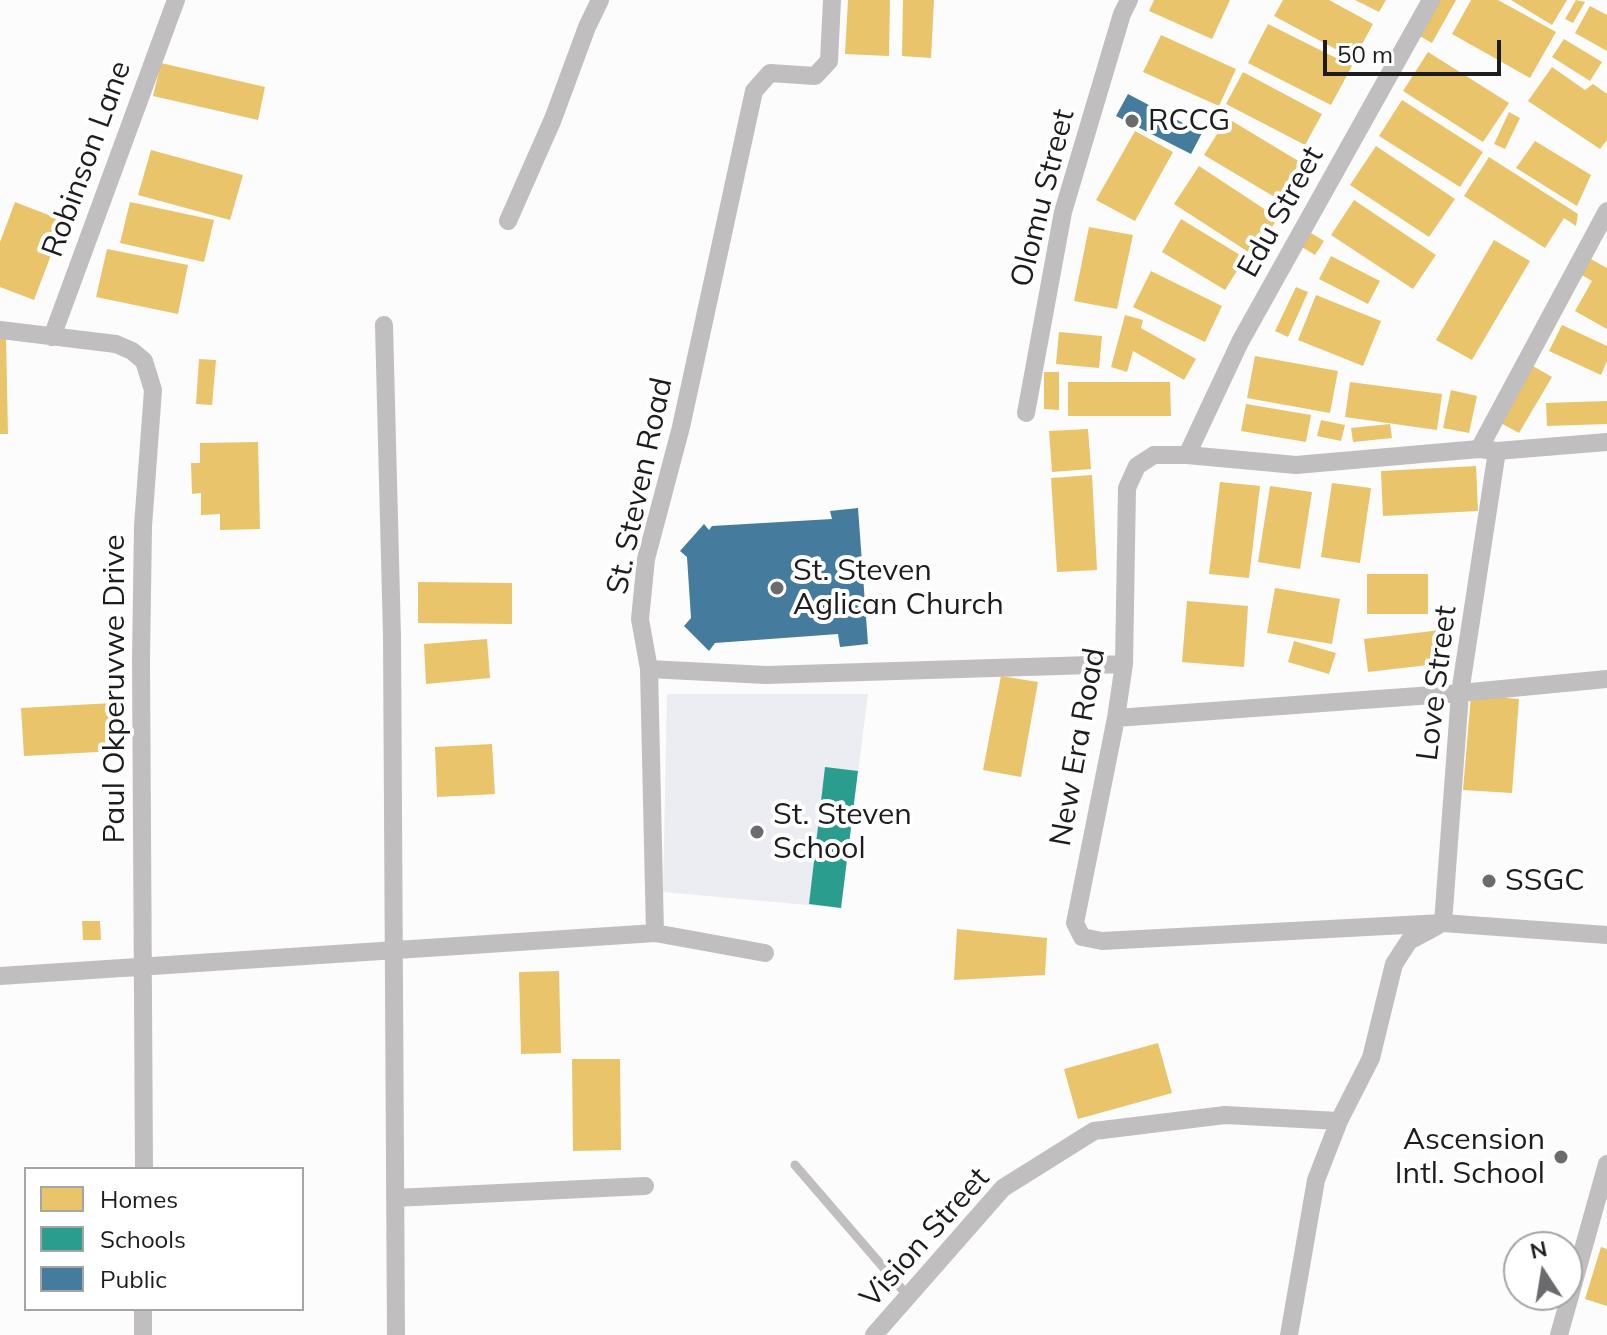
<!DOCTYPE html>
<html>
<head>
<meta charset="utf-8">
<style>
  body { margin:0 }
  #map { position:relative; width:1607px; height:1335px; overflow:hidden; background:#fcfcfd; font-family:Mulish,sans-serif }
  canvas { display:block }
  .legend { position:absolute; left:24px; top:1167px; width:280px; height:144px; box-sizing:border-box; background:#fff; border:2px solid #a5a5a6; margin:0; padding:10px 14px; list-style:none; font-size:24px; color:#1d1d20 }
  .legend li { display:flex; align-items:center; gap:16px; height:40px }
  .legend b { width:40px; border:2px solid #a5a5a6 }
  .north { position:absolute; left:1503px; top:1231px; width:80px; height:80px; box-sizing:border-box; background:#fff; border:2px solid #a5a5a6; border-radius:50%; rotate:348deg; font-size:22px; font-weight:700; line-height:32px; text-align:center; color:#1d1d20 }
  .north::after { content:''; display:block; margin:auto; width:28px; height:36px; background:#6b6b6d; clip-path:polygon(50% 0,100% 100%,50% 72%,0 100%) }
  .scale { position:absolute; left:1323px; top:40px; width:178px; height:36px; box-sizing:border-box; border:4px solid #1d1d20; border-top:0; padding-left:10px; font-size:24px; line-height:28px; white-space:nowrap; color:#1d1d20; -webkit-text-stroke:6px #fff; paint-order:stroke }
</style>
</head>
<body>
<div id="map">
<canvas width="1607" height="1335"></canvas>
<ul class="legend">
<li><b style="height:22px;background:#e9c46a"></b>Homes</li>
<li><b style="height:22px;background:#2a9d8f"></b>Schools</li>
<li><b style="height:22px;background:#457b9d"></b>Public</li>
</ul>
<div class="north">N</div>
<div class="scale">50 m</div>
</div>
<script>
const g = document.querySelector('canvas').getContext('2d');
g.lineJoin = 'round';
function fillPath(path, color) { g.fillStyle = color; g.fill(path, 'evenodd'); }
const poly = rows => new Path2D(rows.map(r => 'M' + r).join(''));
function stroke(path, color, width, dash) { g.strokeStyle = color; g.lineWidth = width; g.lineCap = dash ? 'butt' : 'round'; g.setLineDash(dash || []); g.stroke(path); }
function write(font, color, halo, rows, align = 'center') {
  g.font = font + ' Mulish,sans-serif'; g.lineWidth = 8; g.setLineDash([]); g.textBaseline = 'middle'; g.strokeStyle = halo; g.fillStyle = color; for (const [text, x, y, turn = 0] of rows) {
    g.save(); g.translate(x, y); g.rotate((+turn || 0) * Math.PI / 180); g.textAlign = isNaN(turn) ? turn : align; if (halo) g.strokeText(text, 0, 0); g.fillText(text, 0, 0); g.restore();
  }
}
fillPath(poly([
  [667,694,868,694,841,908,663,892]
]), '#ececf3');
fillPath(poly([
  [848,0,890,0,889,56,845,54],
  [903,0,934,0,931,58,902,56],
  [1154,0,1230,0,1212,39,1149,11],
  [1283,0,1329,0,1373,24,1354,59,1274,16],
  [1355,0,1386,0,1379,12],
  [1438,0,1456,0,1432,43,1418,35],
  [1471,0,1498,0,1556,32,1530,78,1452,34],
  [1511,0,1567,0,1552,25],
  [1576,0,1585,2,1573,23,1565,19],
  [1590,6,1607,15,1607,51,1575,33],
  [1268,24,1352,66,1331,105,1248,63],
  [1161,35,1236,69,1219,106,1143,72],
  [1564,39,1602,62,1590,81,1552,57],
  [1428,52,1509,103,1483,142,1403,91],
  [161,63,265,87,258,120,153,96],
  [1552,67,1585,90,1593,84,1607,94,1607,140,1600,149,1528,101],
  [1243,72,1322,114,1305,145,1226,104],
  [1402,100,1483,152,1460,187,1379,136],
  [1509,112,1520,118,1505,149,1494,144],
  [1227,118,1300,162,1278,199,1204,155],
  [1135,131,1173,152,1135,221,1096,200],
  [1535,141,1591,175,1577,206,1516,168],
  [1376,146,1455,199,1429,237,1350,185],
  [151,150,243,175,230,220,138,195],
  [1489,157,1578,214,1576,226,1564,218,1545,248,1464,196],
  [1199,166,1278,218,1253,255,1174,204],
  [1354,200,1436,255,1413,289,1331,235],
  [15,202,64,221,34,300,0,287,0,242],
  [130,202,214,220,204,262,120,243],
  [1181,219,1245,258,1225,290,1162,252],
  [1089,227,1133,235,1117,309,1074,301],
  [1311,233,1324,241,1315,255,1302,247],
  [1494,240,1530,261,1472,360,1436,340],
  [107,249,188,265,178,314,96,297],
  [1331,256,1380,281,1368,304,1319,279],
  [1589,258,1607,268,1607,329,1575,311,1592,281,1580,274],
  [1151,271,1222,306,1205,342,1133,307],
  [1296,287,1308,292,1288,337,1275,331],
  [1316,295,1381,321,1363,366,1298,340],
  [1125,315,1143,320,1141,328,1196,359,1184,380,1133,351,1127,372,1111,367],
  [1562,325,1607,346,1607,361,1601,375,1549,351],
  [1059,332,1102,336,1099,368,1056,364],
  [0,338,6,338,8,434,0,434],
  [1255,356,1338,371,1330,413,1247,398],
  [199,359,216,360,212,405,196,404],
  [1533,366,1552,377,1519,433,1499,422],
  [1044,372,1059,372,1059,410,1044,409],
  [1068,382,1170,382,1171,416,1068,416],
  [1350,382,1442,394,1437,430,1345,417],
  [1451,390,1477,396,1469,433,1443,428],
  [1607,401,1607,424,1547,426,1546,403],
  [1246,404,1311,415,1306,442,1241,431],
  [1321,420,1345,425,1341,441,1317,436],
  [1390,424,1392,438,1353,442,1351,428],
  [1088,429,1091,469,1052,472,1049,431],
  [258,442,260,529,220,530,220,514,201,515,201,493,192,494,191,463,200,463,200,443],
  [1476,466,1478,511,1383,516,1381,471],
  [1092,475,1097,570,1057,572,1051,478],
  [1220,482,1260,486,1249,578,1209,574],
  [1332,483,1371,488,1360,563,1321,557],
  [1270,486,1312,492,1300,569,1258,562],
  [1367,574,1428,574,1428,614,1367,614],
  [418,582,512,583,512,624,418,623],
  [1275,588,1340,599,1332,644,1267,633],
  [1187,601,1248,606,1244,667,1182,662],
  [1441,630,1445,663,1368,672,1364,639],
  [487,639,490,678,426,684,424,644],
  [1294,641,1336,653,1329,674,1288,662],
  [1001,676,1038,682,1021,777,983,770],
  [1471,695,1519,699,1512,793,1463,790],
  [113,703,116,751,24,756,21,708],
  [492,744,495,794,437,797,435,747],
  [82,921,100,921,101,940,83,940],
  [957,929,1047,938,1045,975,954,980],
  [559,971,561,1053,521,1054,519,972],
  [1158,1043,1172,1093,1078,1119,1064,1069],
  [572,1059,620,1059,621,1150,573,1151],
  [1601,1247,1607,1249,1607,1306,1585,1299]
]), '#e9c46a');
fillPath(poly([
  [825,767,858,771,841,908,809,904]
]), '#2a9d8f');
fillPath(poly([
  [1128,94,1202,133,1191,154,1116,116],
  [858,508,868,644,840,647,838,634,715,643,709,651,684,626,691,618,687,557,680,551,704,524,709,530,712,526,832,519,830,511]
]), '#457b9d');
stroke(poly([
  [795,1165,908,1296]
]), '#c0bebe', 9);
stroke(poly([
  [832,0,829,61,815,76,770,73,754,91,681,427,646,559,640,619,649,669,766,675,1124,664],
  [508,221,553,119,587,27,600,0],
  [384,325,392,636,396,1335],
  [0,330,116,344,132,351,144,361,153,390,143,526,141,660,144,1169],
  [52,337,176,0],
  [1026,413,1063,212,1122,14,1129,0],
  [1607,442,1497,451,1479,449,1296,465,1187,455,1154,455,1137,466,1127,488,1124,664,1116,718,1075,923,1082,937,1102,941,1443,923,1607,935],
  [1479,449,1607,211],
  [1187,455,1240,342,1431,0],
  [649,669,655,933],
  [1116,718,1460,693,1607,679],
  [1443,923,1460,693,1497,451],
  [0,976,655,933,765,953],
  [395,1198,645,1186],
  [143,1335,143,1309],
  [874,1335,1003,1188,1094,1131,1225,1115,1339,1121],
  [1289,1335,1316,1180,1339,1121,1371,1058,1394,964,1409,941,1437,926],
  [1559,1335,1607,1164]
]), '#c0bebe', 18);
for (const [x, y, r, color] of [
  [1132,121,8,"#6b6b6d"],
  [777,588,8,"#6b6b6d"],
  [757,832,8,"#6b6b6d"],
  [1489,881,8,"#6b6b6d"],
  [1561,1157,8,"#6b6b6d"]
]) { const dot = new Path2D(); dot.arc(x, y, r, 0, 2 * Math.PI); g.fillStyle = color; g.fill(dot); stroke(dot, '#fff', 3); }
write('30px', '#1d1d20', '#fff', [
  ["RCCG",1148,121],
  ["St. Steven",793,571],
  ["Aglican Church",793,605],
  ["St. Steven",773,815],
  ["School",773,849],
  ["SSGC",1505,881],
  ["Ascension",1545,1140,"right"],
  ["Intl. School",1545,1174,"right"]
], 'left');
write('30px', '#1d1d20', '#fff', [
  ["Robinson Lane",87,159,-70],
  ["Olomu Street",1043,198,-76],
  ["Edu Street",1281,212,-61],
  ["St. Steven Road",640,486,-78],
  ["Love Street",1437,683,-83],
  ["Paul Okperuvwe Drive",115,689,-90],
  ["New Era Road",1078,747,-80],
  ["Vision Street",925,1238,-48]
]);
</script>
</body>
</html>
